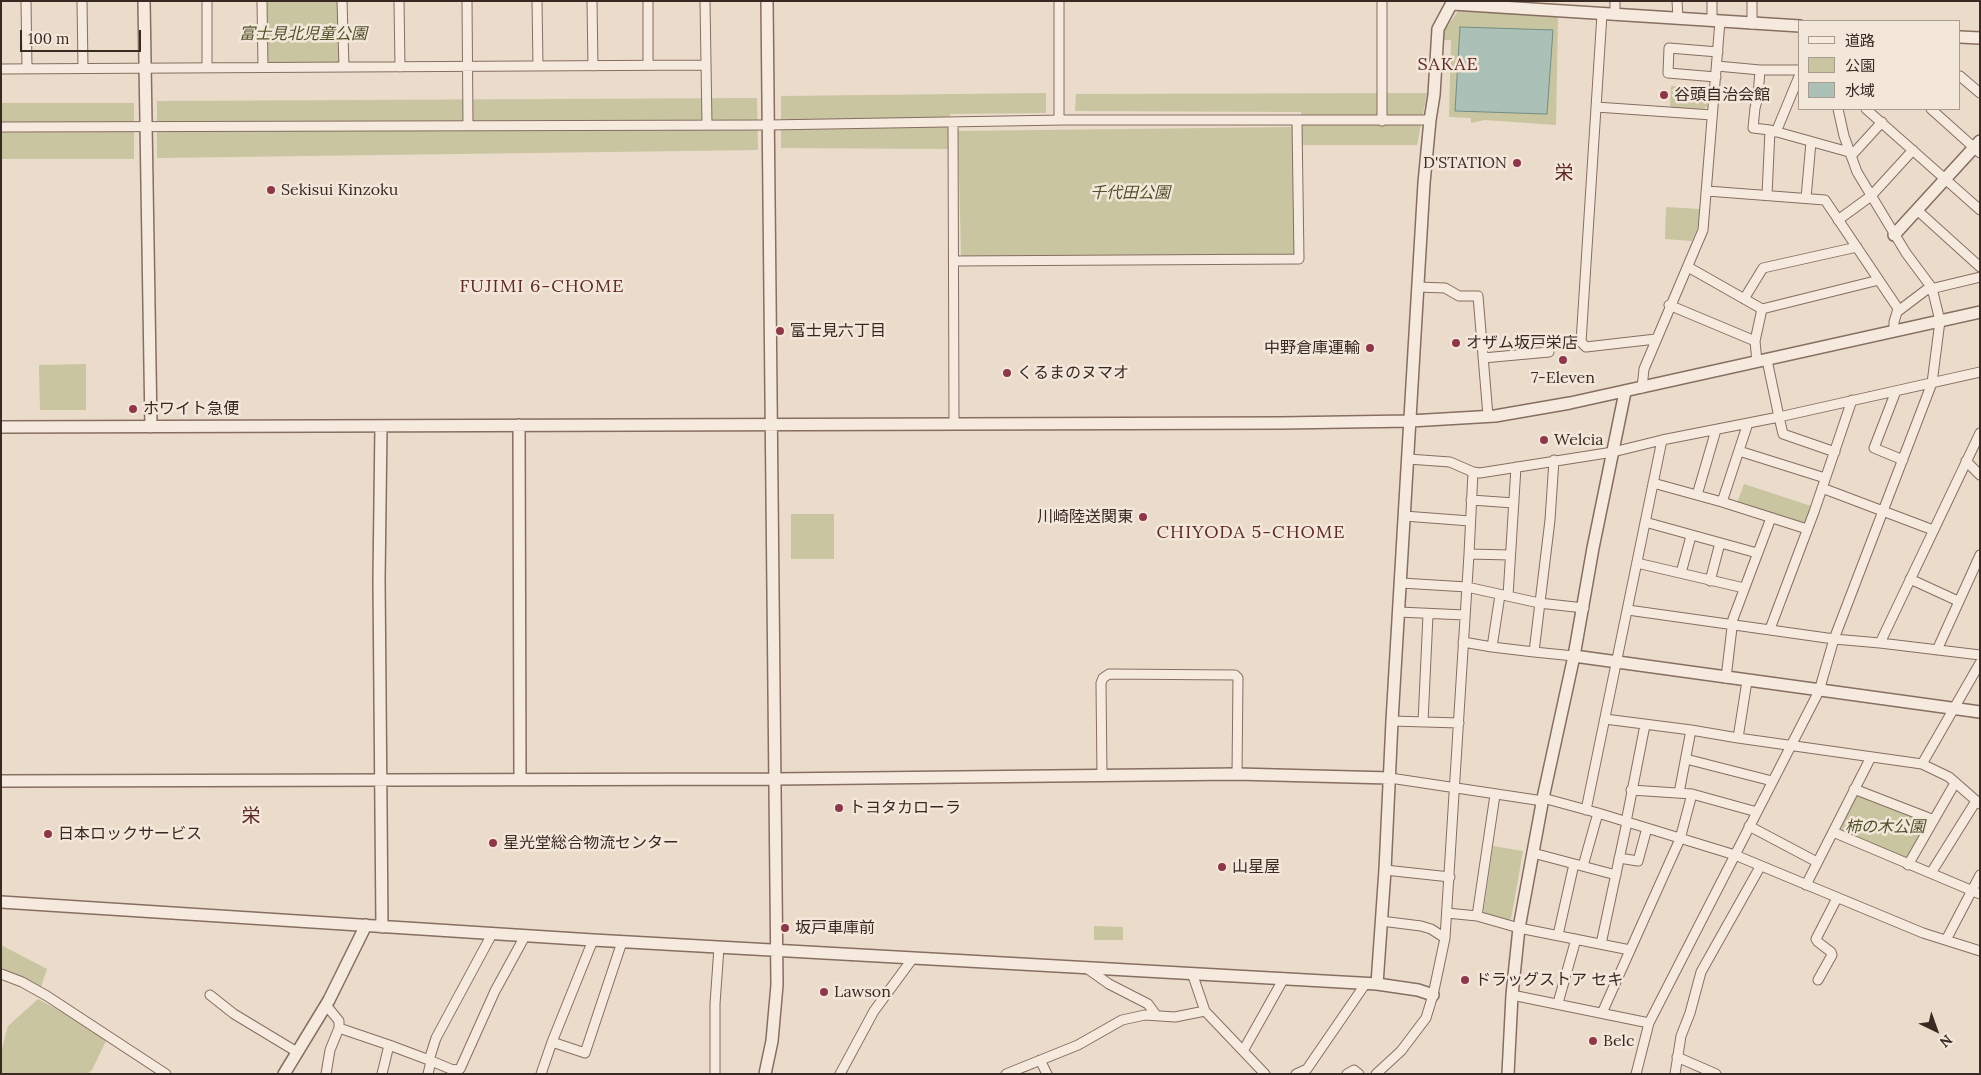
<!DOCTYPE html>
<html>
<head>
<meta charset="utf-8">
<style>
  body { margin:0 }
  #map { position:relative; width:1981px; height:1075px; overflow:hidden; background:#ebdbcb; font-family:Lora,"Noto Sans JP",serif }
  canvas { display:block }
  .frame { position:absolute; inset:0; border:2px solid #382923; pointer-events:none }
  .legend { position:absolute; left:1798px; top:20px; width:162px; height:90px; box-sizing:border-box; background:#f3e7da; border:1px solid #a89b91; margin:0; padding:6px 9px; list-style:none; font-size:15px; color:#382923 }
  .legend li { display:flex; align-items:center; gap:10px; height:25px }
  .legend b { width:25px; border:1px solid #a89b91 }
  .north { position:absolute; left:1911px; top:1005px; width:50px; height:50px; -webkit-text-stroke:4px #f3e7da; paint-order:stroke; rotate:138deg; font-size:14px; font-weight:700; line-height:20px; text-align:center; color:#382923 }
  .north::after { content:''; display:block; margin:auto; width:18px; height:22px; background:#382923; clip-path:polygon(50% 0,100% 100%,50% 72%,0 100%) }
  .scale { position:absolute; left:20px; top:30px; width:121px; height:22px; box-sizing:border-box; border:2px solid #382923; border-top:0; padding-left:6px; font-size:15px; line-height:18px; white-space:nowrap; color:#382923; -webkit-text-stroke:4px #f3e7da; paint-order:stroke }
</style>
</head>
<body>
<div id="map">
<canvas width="1981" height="1075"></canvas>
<div class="frame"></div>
<ul class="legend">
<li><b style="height:6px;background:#f6eade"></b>道路</li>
<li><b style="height:14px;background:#c8c5a0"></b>公園</li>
<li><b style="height:14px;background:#abc0b6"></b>水域</li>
</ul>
<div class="north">N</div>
<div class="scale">100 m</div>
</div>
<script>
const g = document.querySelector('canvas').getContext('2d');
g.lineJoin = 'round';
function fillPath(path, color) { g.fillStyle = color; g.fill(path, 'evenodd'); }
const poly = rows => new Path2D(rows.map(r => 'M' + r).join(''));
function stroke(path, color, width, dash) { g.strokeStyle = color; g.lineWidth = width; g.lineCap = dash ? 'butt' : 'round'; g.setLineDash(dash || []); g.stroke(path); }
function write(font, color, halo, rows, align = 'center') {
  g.font = font + ' Lora,"Noto Sans JP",serif'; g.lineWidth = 5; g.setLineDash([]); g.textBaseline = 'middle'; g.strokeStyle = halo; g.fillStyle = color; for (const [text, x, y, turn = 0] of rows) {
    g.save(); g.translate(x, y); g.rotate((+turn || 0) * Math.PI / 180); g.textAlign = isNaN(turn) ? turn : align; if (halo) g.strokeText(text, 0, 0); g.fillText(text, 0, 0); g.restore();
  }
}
fillPath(poly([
  [262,1,342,1,344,67,263,67],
  [1458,11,1558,16,1556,125,1485,120,1471,123,1471,118,1449,117,1451,40,1444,40,1444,31],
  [1671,86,1709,88,1707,106,1703,110,1670,107],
  [1046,93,1046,113,950,114,950,149,781,148,781,96],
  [1427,93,1417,145,1302,145,1301,112,1075,111,1076,94],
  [757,98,758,150,157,158,157,101],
  [1,103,134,103,134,159,1,159],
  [1293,127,1296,256,961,257,958,131],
  [1666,207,1700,209,1698,226,1692,241,1665,239],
  [86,364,86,410,40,410,39,365],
  [1744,484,1811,506,1805,522,1802,524,1737,503],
  [791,514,834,514,834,559,791,559],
  [1856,794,1928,821,1907,859,1840,831,1839,828],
  [1493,846,1523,851,1511,919,1509,920,1483,916],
  [1094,926,1123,927,1123,940,1094,940],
  [1,945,47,969,40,990,1,969],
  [38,999,82,1023,102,1036,106,1041,92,1070,87,1074,1,1074,1,1052,8,1026]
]), '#c8c5a0');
const water = poly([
  [1460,27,1553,30,1547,114,1455,111,1460,27]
]);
fillPath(water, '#abc0b6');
stroke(water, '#728e82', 1);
const minor = poly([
  [26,1,27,69],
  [82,1,83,68],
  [207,1,207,68],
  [262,1,263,67],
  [342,1,344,67],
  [399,1,400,67],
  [467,1,468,125],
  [537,1,538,66],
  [592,1,593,66],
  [648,1,648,65],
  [705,1,707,125],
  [1059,1,1059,120],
  [1382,1,1382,121],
  [1615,1,1615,15],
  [1677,1,1678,18],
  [1712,1,1712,20],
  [1752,1,1752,24],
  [1602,14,1581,342,1586,347,1656,339],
  [1717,66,1760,70,1800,70],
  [1,69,705,65],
  [1760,70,1758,97,1755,108,1753,128,1770,130,1849,152],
  [1960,76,1980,93],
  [1716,77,1668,73,1669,48,1718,52],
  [1596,107,1712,115],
  [1866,109,1980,210],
  [1931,109,1980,153],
  [953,122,954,424],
  [1,127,768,125,1064,120,1430,120],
  [1776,132,1800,74],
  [1851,156,1882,122],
  [1707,191,1825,200,1899,310],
  [1767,195,1770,130],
  [1806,198,1811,142],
  [1917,210,1980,267],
  [1838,220,1871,196,1913,150],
  [954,261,1299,259,1297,122],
  [1688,267,1762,309,1879,280],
  [1418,287,1445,288,1459,296,1478,296,1488,416],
  [1744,299,1763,268,1857,247],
  [1669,305,1755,341],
  [1894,331,1894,322,1897,312,1926,290,1980,277],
  [1483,358,1549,352],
  [1757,362,1755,341,1762,309],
  [1642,388,1644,369,1703,230,1720,21],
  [1896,391,1874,448,1903,460],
  [1739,451,1825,478],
  [1835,452,1783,434,1779,417,1980,372],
  [1408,459,1450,462,1473,472,1480,473,1613,452,1662,440,1779,417,1767,360],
  [1554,460,1550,520,1534,652,1574,656],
  [1966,461,1980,475],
  [1653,483,1722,502,1807,529],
  [1822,488,1933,530],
  [1697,495,1716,430],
  [1471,500,1514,503],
  [1722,502,1748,423],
  [1404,516,1470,521],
  [1645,522,1757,553],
  [1469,554,1473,472],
  [1637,563,1744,588],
  [1681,573,1691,536],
  [1910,579,1958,601],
  [1710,581,1720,543],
  [1401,583,1467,587,1539,603,1584,608],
  [1508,596,1516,467],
  [1628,610,1834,639,1880,643,1980,655],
  [1399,612,1465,615],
  [1770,629,1814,512,1852,400],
  [1463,642,1492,647,1500,595],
  [1880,643,1980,433],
  [1492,647,1534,652],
  [1937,650,1980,555],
  [1726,678,1733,619,1771,518],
  [1747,681,1738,738,1922,764,1949,777,1980,804],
  [1605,719,1691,730,1679,793],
  [1392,721,1459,723],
  [1423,722,1428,615],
  [1691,730,1738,738],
  [1686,759,1772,781],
  [1922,764,1980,663],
  [1102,776,1101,683,1103,678,1109,674,1235,675,1238,678,1237,774],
  [1390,778,1543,801],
  [1854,789,1934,820],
  [1631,790,1692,794,1757,812],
  [1543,798,1598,813,1735,855,1923,933,1980,951],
  [1586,810,1662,440],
  [1626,822,1645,725],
  [1749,826,1817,862],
  [1833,832,1980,894],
  [1533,853,1616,875],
  [1619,858,1638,861,1647,828],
  [1908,865,1955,783],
  [1583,866,1598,813],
  [1385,870,1450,877],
  [1931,873,1976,801],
  [1806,885,1871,757],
  [1447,913,1477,916,1519,928,1630,950],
  [1477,916,1495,795],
  [1381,921,1421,926,1431,929,1445,938],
  [492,934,436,1038,429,1060,453,1070,460,1069,495,991,525,936],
  [1558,935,1574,864],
  [593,940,552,1042,585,1053,622,942],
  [1946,940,1980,875],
  [1601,944,1627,822],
  [1085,967,1109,984,1148,1004,1156,1015],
  [1192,973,1205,1011,1265,1074],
  [1,974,22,982,47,996,166,1074],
  [1818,980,1832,955,1831,952,1818,942,1816,939,1837,898],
  [210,995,234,1014,297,1052],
  [1512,995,1649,1023],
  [1558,1003,1576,939],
  [1602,1013,1680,839,1692,794],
  [339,1028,389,1045,382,1074],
  [389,1045,429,1060],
  [1243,1051,1284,978],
  [1677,1057,1716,1074],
  [1040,1060,1047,1074],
  [326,1074,330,1050,339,1028,339,1021,326,1005],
  [428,1074,431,1061],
  [541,1074,552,1042],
  [715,1074,715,1004,719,947],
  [840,1074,874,1011,913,958],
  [1006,1074,1078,1045,1122,1020,1145,1015,1175,1017,1205,1011],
  [1296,1074,1307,1069,1366,983],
  [1347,1074,1354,1070,1359,1074],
  [1376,1074,1401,1051,1426,1018,1433,995,1445,938,1469,554,1510,555],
  [1636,1074,1649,1023,1819,691,1834,639,1932,383,1940,321,1932,288,1906,253,1857,172,1844,136,1838,109],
  [1675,1074,1681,1036,1690,1013,1701,972,1760,867]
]);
const tertiary = poly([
  [144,1,151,427],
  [1453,4,1800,26],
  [1960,37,1980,38],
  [1894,235,1980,141],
  [519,425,520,779],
  [381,426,379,579,382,927],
  [1,427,1281,423,1410,421,1495,416,1570,403,1980,312],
  [1574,656,1980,712],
  [1,781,775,779,1237,774,1390,778],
  [1,902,593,940,1377,984,1418,990,1433,995],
  [1377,984,1385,870,1392,721,1424,183,1430,120,1434,95,1438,29,1453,1],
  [284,1074,329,1000,366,925],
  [765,1074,772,1041,777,985,767,1],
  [1508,1074,1512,995,1519,928,1543,798,1574,656,1593,548,1625,392]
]);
stroke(minor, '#866e61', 11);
stroke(tertiary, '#866e61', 14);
stroke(minor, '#f6eade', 9);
stroke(tertiary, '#f6eade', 11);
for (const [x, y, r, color] of [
  [1664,95,5,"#8f3748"],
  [1517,163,5,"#8f3748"],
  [271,190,5,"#8f3748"],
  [780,331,5,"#8f3748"],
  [1456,343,5,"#8f3748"],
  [1370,348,5,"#8f3748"],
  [1563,360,5,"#8f3748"],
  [1007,373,5,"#8f3748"],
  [133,409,5,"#8f3748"],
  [1544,440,5,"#8f3748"],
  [1143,517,5,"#8f3748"],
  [839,808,5,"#8f3748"],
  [48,834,5,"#8f3748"],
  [493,843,5,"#8f3748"],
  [1222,867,5,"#8f3748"],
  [785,928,5,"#8f3748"],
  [1465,980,5,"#8f3748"],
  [824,992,5,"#8f3748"],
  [1593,1041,5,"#8f3748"]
]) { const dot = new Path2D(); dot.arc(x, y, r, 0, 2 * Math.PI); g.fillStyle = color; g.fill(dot); stroke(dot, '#f3e7da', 2); }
write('italic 16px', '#50522b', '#f3e7da', [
  ["富士見北児童公園",303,34],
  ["千代田公園",1130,193],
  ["柿の木公園",1885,827]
]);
write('16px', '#382923', '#f3e7da', [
  ["谷頭自治会館",1674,95],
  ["D'STATION",1507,163,"right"],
  ["Sekisui Kinzoku",281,190],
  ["富士見六丁目",790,331],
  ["オザム坂戸栄店",1466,343],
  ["中野倉庫運輸",1360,348,"right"],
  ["くるまのヌマオ",1017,373],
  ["7-Eleven",1563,378,"center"],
  ["ホワイト急便",143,409],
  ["Welcia",1554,440],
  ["川崎陸送関東",1133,517,"right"],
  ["トヨタカローラ",849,808],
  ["日本ロックサービス",58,834],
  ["星光堂総合物流センター",503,843],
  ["山星屋",1232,867],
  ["坂戸車庫前",795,928],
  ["ドラッグストア セキ",1475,980],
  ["Lawson",834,992],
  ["Belc",1603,1041]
], 'left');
g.letterSpacing = '1px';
write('18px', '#602827', '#f3e7da', [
  ["SAKAE",1448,65],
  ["FUJIMI 6-CHOME",542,287],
  ["CHIYODA 5-CHOME",1251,533]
]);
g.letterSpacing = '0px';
write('19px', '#602827', '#f3e7da', [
  ["栄",1564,174],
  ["栄",251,817]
]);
</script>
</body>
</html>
